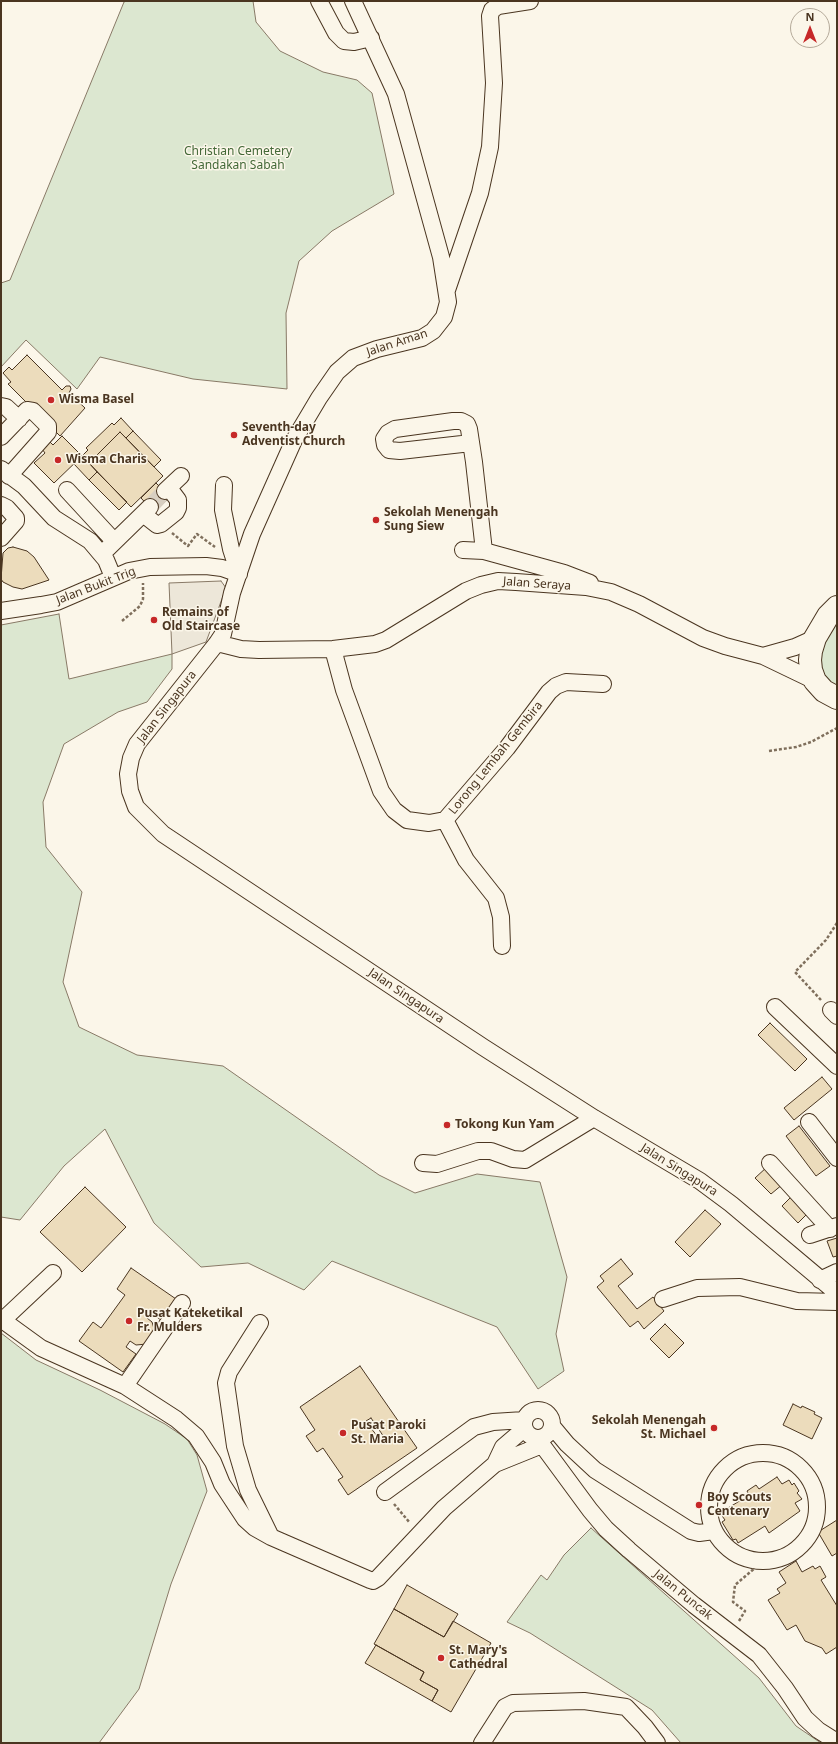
<!DOCTYPE html>
<html>
<head>
<meta charset="utf-8">
<style>
  body { margin:0 }
  #map { position:relative; width:838px; height:1744px; overflow:hidden; background:#fbf6e9; font-family:"Noto Sans",sans-serif }
  canvas { display:block }
  .frame { position:absolute; inset:0; border:2px solid #4a3520; pointer-events:none }
  .north { position:absolute; left:790px; top:8px; width:40px; height:40px; box-sizing:border-box; background:#fbf6e9; border:1px solid #b4a999; border-radius:50%; rotate:0deg; font-size:11px; font-weight:700; line-height:16px; text-align:center; color:#4a3520 }
  .north::after { content:''; display:block; margin:auto; width:14px; height:18px; background:#c62828; clip-path:polygon(50% 0,100% 100%,50% 72%,0 100%) }
</style>
</head>
<body>
<div id="map">
<canvas width="838" height="1744"></canvas>
<div class="frame"></div>
<div class="north">N</div>
</div>
<script>
const g = document.querySelector('canvas').getContext('2d');
g.lineJoin = 'round';
function fillPath(path, color) { g.fillStyle = color; g.fill(path, 'evenodd'); }
const poly = rows => new Path2D(rows.map(r => 'M' + r).join(''));
function stroke(path, color, width, dash) { g.strokeStyle = color; g.lineWidth = width; g.lineCap = dash ? 'butt' : 'round'; g.setLineDash(dash || []); g.stroke(path); }
function write(font, color, halo, rows, align = 'center') {
  g.font = font + ' "Noto Sans",sans-serif'; g.lineWidth = 3; g.setLineDash([]); g.textBaseline = 'middle'; g.strokeStyle = halo; g.fillStyle = color; for (const [text, x, y, turn = 0] of rows) {
    g.save(); g.translate(x, y); g.rotate((+turn || 0) * Math.PI / 180); g.textAlign = isNaN(turn) ? turn : align; if (halo) g.strokeText(text, 0, 0); g.fillText(text, 0, 0); g.restore();
  }
}
const green = poly([
  [126,1,253,1,256,22,280,51,323,72,357,80,372,93,394,194,332,231,299,261,286,313,287,389,193,379,100,357,77,389,26,340,1,367,1,283,10,280,124,2,126,1],
  [59,614,69,679,172,654,172,669,147,702,118,712,64,744,43,802,46,847,82,892,63,982,79,1027,137,1055,223,1066,379,1175,415,1193,477,1174,540,1182,567,1277,556,1334,564,1371,538,1389,497,1327,332,1261,304,1290,248,1263,201,1267,154,1223,105,1129,64,1166,20,1220,1,1217,1,625,59,614],
  [837,621,837,688,831,685,821,673,821,652,827,633,837,621],
  [1,1333,36,1360,100,1390,165,1424,187,1439,197,1455,207,1491,171,1584,139,1689,99,1743,1,1743,1,1333],
  [591,1528,759,1678,796,1726,821,1743,681,1743,652,1710,530,1633,507,1622,541,1575,547,1580,564,1555,591,1528]
]);
fillPath(green, '#dce7d0');
stroke(green, '#887966', 1);
const parking = poly([
  [221,581,226,588,206,642,172,654,169,583,221,581]
]);
fillPath(parking, '#ede7d9');
stroke(parking, '#887966', 1);
const building = poly([
  [27,355,62,390,66,386,70,386,71,389,69,393,85,408,60,436,8,384,11,382,3,373,9,367,12,370,27,355],
  [121,418,133,431,126,438,120,432,89,463,97,472,89,480,74,464,88,450,86,448,112,423,114,425,121,418],
  [133,431,161,460,154,467,126,438,133,431],
  [120,432,163,476,131,507,89,463,120,432],
  [62,436,82,456,54,483,34,463,45,453,42,449,50,442,53,445,62,436],
  [97,472,127,502,119,510,89,480,97,472],
  [156,483,170,497,154,512,141,498,156,483],
  [13,547,27,551,34,557,49,580,22,589,13,587,3,582,1,579,3,553,8,548,13,547],
  [770,1023,807,1059,795,1071,758,1035,770,1023],
  [822,1077,832,1089,794,1120,784,1108,822,1077],
  [799,1126,830,1166,816,1176,786,1136,799,1126],
  [767,1167,783,1184,771,1194,755,1178,767,1167],
  [85,1187,126,1227,82,1272,40,1232,85,1187],
  [793,1195,809,1212,798,1223,782,1206,793,1195],
  [705,1210,721,1224,690,1257,675,1242,705,1210],
  [837,1238,837,1256,833,1257,827,1241,837,1238],
  [621,1259,633,1274,618,1286,637,1309,653,1297,664,1311,644,1329,638,1321,630,1327,597,1287,604,1281,600,1276,621,1259],
  [131,1268,176,1299,161,1320,151,1313,147,1318,152,1322,155,1332,147,1344,136,1345,130,1341,126,1347,136,1354,123,1372,79,1341,93,1322,101,1328,125,1295,117,1289,131,1268],
  [665,1324,684,1343,669,1358,650,1339,665,1324],
  [360,1366,417,1448,348,1495,338,1480,343,1477,323,1448,317,1452,306,1436,315,1430,300,1407,360,1366],
  [371,1418,386,1440,382,1443,366,1421,371,1418],
  [793,1404,801,1408,802,1406,815,1412,814,1414,822,1418,812,1439,783,1425,793,1404],
  [777,1477,782,1484,789,1480,792,1485,794,1483,799,1491,797,1493,802,1499,795,1503,800,1511,769,1533,765,1526,738,1543,736,1539,733,1540,722,1522,725,1520,720,1513,746,1497,745,1496,748,1493,747,1491,756,1485,759,1489,777,1477],
  [837,1520,837,1553,832,1556,818,1532,837,1520],
  [796,1561,802,1572,813,1566,815,1569,820,1566,826,1577,821,1580,837,1606,837,1647,826,1654,822,1648,805,1641,796,1625,787,1630,768,1600,780,1593,777,1589,786,1583,779,1572,796,1561],
  [407,1585,458,1614,444,1637,394,1609,407,1585],
  [394,1609,444,1637,453,1621,491,1643,451,1712,432,1701,438,1690,420,1680,424,1672,374,1644,394,1609],
  [376,1645,424,1672,420,1680,438,1690,432,1701,365,1663,376,1645]
]);
fillPath(building, '#ecdcbc');
stroke(building, '#4a3520', 1);
stroke(poly([
  [150,507,165,491]
]), '#d8cfc1', 16, [16, 8]);
const minor = poly([
  [319,1,336,33,344,41,354,42,371,38],
  [353,1,396,94,441,257,448,302,444,317,433,331,422,338,377,349,353,358,337,372,319,398,294,440,252,534,232,593,223,634,217,643,137,744,131,758,128,774,130,791,136,807,163,834,483,1047,594,1118,700,1181,731,1204,837,1293],
  [447,290,480,193,490,147,494,83,490,16,492,10,498,6,530,1],
  [1,406,6,407,19,419],
  [1,437,27,410,33,411,48,426,48,432,9,476],
  [471,443,400,451,389,450,385,445,384,439,388,433,395,429,453,421,461,421,467,424,469,429,474,462,484,551],
  [1,469,24,486,54,518,90,541,106,560,113,577],
  [224,485,223,510,231,549,239,574],
  [67,490,114,541],
  [165,491,181,476],
  [1,505,7,508,16,518,16,521,1,538],
  [143,514,157,525,161,524,176,512,178,508,178,500,169,488],
  [107,549,150,507],
  [463,550,484,551,564,573,590,583],
  [1,611,41,605,57,602,129,571,150,567,206,566,222,568,239,574],
  [217,643,241,649,259,650,333,649,375,644,386,640,466,591,481,585,498,581,516,582,586,587,611,592,639,604,703,638,725,646,763,656,815,681],
  [333,649,344,690,381,791,394,810,407,820,429,823,445,820,507,748,549,692,556,686,566,682,603,684],
  [763,656,795,647,815,638],
  [445,820,466,860,496,898,501,917,502,946],
  [775,1007,837,1066],
  [831,1010,837,1016],
  [809,1122,837,1158],
  [423,1163,437,1164,478,1151,491,1151,513,1159,525,1160,594,1118],
  [770,1163,830,1229],
  [810,1235,837,1226],
  [820,1280,837,1272],
  [663,1299,697,1288,740,1287,797,1301,837,1302],
  [1,1319,41,1348,125,1386,176,1419,196,1436,213,1462,222,1484,245,1519,255,1528,271,1537,370,1580,373,1581,378,1578,444,1508,495,1464,542,1445],
  [3,1320,53,1273],
  [260,1323,229,1372,226,1383,235,1446,248,1490,271,1537],
  [125,1386,182,1303],
  '524 1424a14 14 0 1 1 28 0a14 14 0 1 1-28 0Z',
  [552,1426,567,1444,595,1470,691,1531,699,1533,714,1531],
  [537,1438,590,1510,606,1529,629,1550,694,1605,759,1655,785,1688,805,1718,818,1730,837,1742],
  '709 1507a54 54 0 1 1 108 0a54 54 0 1 1-108 0Z',
  [495,1464,503,1447,524,1429],
  [385,1492,474,1427,493,1422,524,1420],
  [482,1743,505,1707,513,1703,584,1701,626,1707,645,1727,657,1743]
]);
const highway = poly([
  [837,607,828,616,815,638,811,651,810,660,811,670,815,681,824,691,837,698]
]);
stroke(minor, '#4a3520', 18);
stroke(highway, '#4a3520', 24);
stroke(poly([
  [172,533,188,546,197,534,215,547],
  [122,621,140,606,143,599,143,583],
  [769,751,796,747,811,742,837,728],
  [821,1000,795,972,826,940,837,923],
  [394,1504,410,1523],
  [739,1621,745,1611,733,1602,735,1585,762,1562]
]), '#7f6f5c', 2.5, [3, 2]);
stroke(minor, '#fbf6e9', 16);
stroke(highway, '#fbf6e9', 22);
for (const [x, y, r, color] of [
  [51,400,4,"#c62828"],
  [234,435,4,"#c62828"],
  [58,460,4,"#c62828"],
  [376,520,4,"#c62828"],
  [154,620,4,"#c62828"],
  [447,1125,4,"#c62828"],
  [129,1321,4,"#c62828"],
  [714,1428,4,"#c62828"],
  [343,1433,4,"#c62828"],
  [699,1505,4,"#c62828"],
  [441,1658,4,"#c62828"]
]) { const dot = new Path2D(); dot.arc(x, y, r, 0, 2 * Math.PI); g.fillStyle = color; g.fill(dot); stroke(dot, '#fbf6e9', 1.5); }
write('12px', '#436837', '#fbf6e9', [
  ["Christian Cemetery",238,152],
  ["Sandakan Sabah",238,166]
]);
write('12px', '#4a3520', '#fbf6e9', [
  ["Jalan Aman",397,343,-18],
  ["Jalan Seraya",537,584,4],
  ["Jalan Bukit Trig",96,586,-21],
  ["Jalan Singapura",167,707,-52],
  ["Lorong Lembah Gembira",496,758,-51],
  ["Jalan Singapura",406,996,34],
  ["Jalan Singapura",679,1170,32],
  ["Jalan Puncak",683,1595,39]
]);
write('bold 12px', '#4a3520', '#fbf6e9', [
  ["Wisma Basel",59,400],
  ["Seventh-day",242,428],
  ["Adventist Church",242,442],
  ["Wisma Charis",66,460],
  ["Sekolah Menengah",384,513],
  ["Sung Siew",384,527],
  ["Remains of",162,613],
  ["Old Staircase",162,627],
  ["Tokong Kun Yam",455,1125],
  ["Pusat Kateketikal",137,1314],
  ["Fr. Mulders",137,1328],
  ["Sekolah Menengah",706,1421,"right"],
  ["St. Michael",706,1435,"right"],
  ["Pusat Paroki",351,1426],
  ["St. Maria",351,1440],
  ["Boy Scouts",707,1498],
  ["Centenary",707,1512],
  ["St. Mary's",449,1651],
  ["Cathedral",449,1665]
], 'left');
</script>
</body>
</html>
